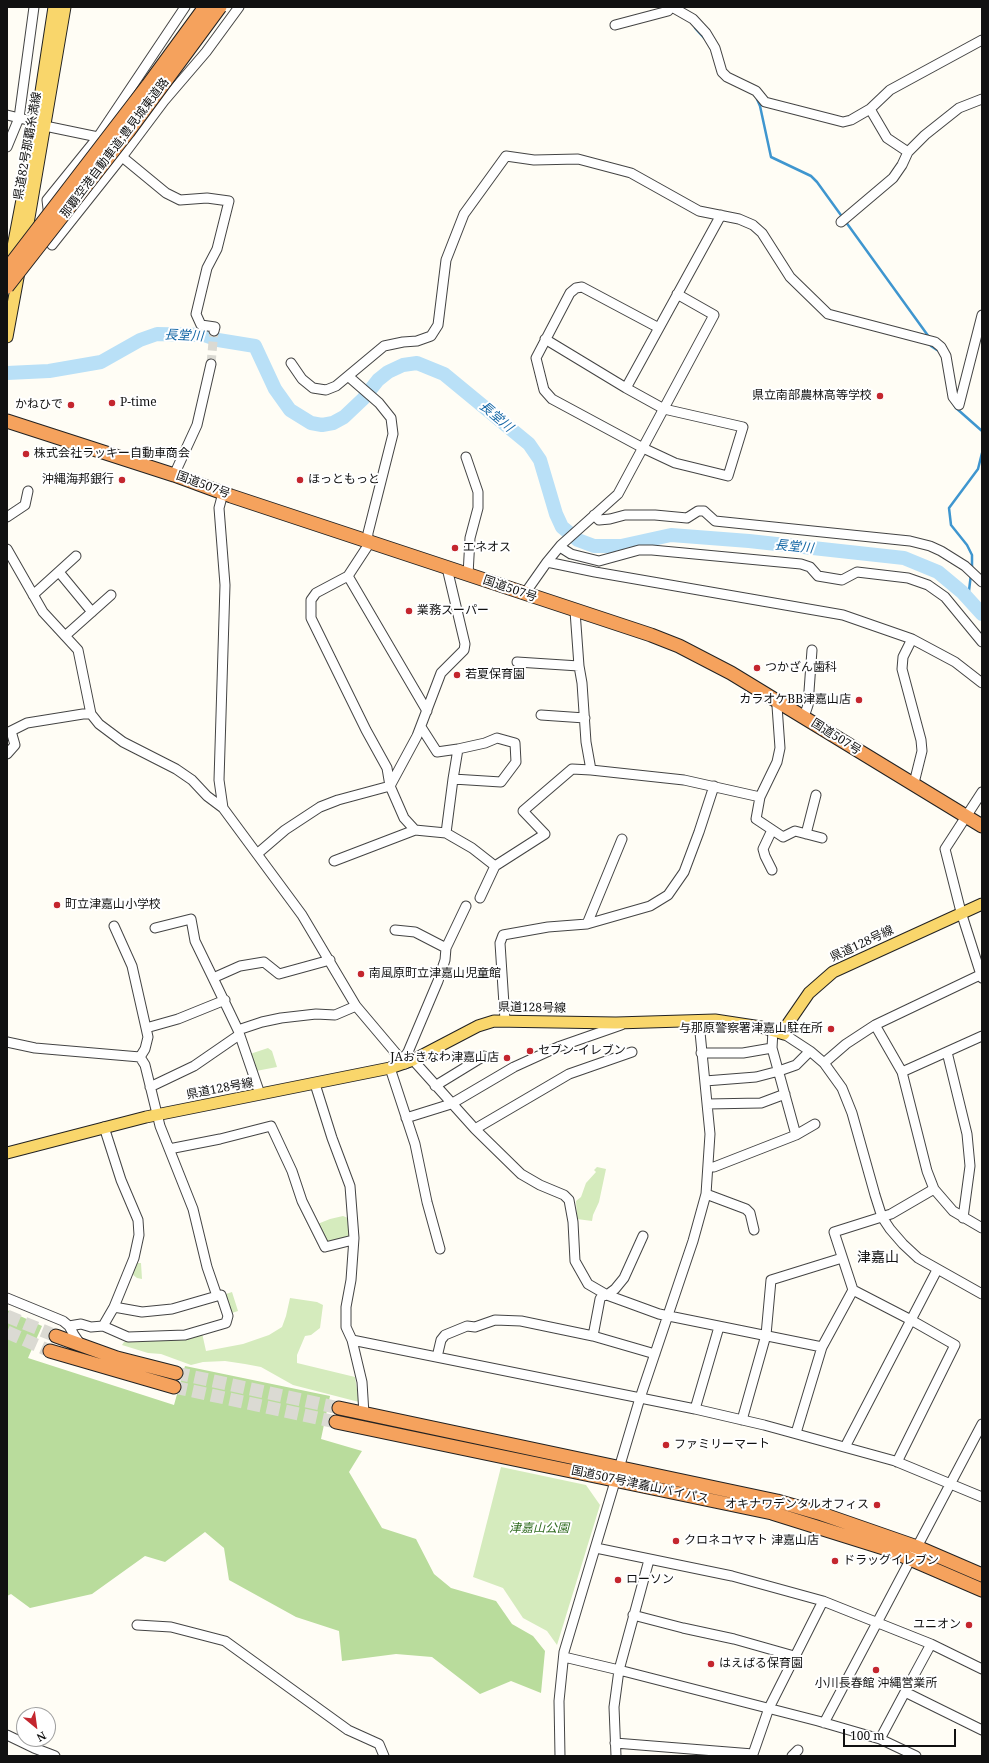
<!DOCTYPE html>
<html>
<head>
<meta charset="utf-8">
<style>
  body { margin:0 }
  #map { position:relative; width:989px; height:1763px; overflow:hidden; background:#fffdf5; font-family:"Noto Serif",serif }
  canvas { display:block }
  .frame { position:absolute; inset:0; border:8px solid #111; pointer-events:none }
  .north { position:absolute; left:16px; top:1707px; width:40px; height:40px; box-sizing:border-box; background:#fff; border:1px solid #a0a0a0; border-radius:50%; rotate:151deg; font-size:11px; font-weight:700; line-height:16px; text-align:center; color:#111 }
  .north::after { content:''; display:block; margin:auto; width:14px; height:18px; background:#c4262e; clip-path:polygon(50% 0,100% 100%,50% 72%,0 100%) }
  .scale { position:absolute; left:843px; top:1729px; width:113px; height:18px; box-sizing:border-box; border:2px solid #111; border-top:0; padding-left:5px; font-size:12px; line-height:14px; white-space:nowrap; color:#111; -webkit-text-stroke:3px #fff; paint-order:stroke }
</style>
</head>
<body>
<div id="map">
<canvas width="989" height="1763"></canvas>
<div class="frame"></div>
<div class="north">N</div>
<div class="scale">100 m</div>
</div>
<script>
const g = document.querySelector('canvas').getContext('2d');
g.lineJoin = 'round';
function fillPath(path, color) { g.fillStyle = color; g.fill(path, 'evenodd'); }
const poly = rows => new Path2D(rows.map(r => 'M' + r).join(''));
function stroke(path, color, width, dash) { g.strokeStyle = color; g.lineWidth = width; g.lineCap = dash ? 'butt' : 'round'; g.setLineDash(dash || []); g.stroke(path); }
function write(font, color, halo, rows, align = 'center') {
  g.font = font + ' "Noto Serif","Noto Sans JP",serif'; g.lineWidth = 4; g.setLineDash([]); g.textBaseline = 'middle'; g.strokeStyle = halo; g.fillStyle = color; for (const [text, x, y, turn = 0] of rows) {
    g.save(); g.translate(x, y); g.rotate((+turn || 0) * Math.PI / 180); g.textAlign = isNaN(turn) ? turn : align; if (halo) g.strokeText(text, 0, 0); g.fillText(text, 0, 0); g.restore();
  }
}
fillPath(poly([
  [268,1048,272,1051,277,1067,256,1071,250,1054],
  [597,1167,606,1169,599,1202,593,1215,592,1221,577,1219,576,1201,581,1197,586,1183,596,1172,594,1170],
  [343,1216,348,1218,350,1236,348,1239,326,1244,315,1225,330,1219],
  [136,1263,141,1263,142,1279,137,1278,132,1274],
  [232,1292,238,1311,229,1314,223,1295],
  [290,1298,317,1302,323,1305,320,1328,311,1335,305,1336,297,1355,297,1363,355,1377,359,1402,293,1385,261,1367,245,1364,225,1361,203,1362,191,1365,161,1354,148,1353,122,1345,124,1342,202,1333,206,1351,243,1344,269,1335,282,1327,286,1316],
  [501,1467,586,1485,600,1505,557,1645,547,1631,523,1618,503,1588,473,1577]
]), '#d5ebbd');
fillPath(poly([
  [7,1310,42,1326,28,1358,174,1405,185,1366,330,1396,321,1439,362,1451,349,1472,382,1528,416,1539,434,1574,451,1588,496,1601,512,1624,533,1636,545,1651,541,1693,511,1681,480,1694,432,1657,396,1654,342,1661,339,1631,296,1617,229,1580,224,1548,205,1532,165,1562,145,1556,92,1594,30,1608,11,1594,7,1596]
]), '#b9dc9c');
stroke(poly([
  [695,28,705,39],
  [757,99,760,106,771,157,811,176,817,182,929,337],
  [931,346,937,350],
  [951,400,956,408,982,431],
  [972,569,972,555,967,545,951,525,949,508,978,469,982,453],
  [968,599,971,574]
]), '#3f96cf', 2.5);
stroke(poly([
  [7,373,49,371,101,362,140,340,157,334,204,335,218,340,255,346,275,389,290,410,311,423,322,425,333,423,344,417,363,399,378,380,388,372,403,365,417,363,444,374,529,444,540,460,556,514,562,527,578,540,594,546,621,546,671,535,749,541,904,558,938,572,962,592,982,614]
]), '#b9e0f7', 14);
stroke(poly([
  [211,364,214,331]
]), '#dbdad3', 9, [9, 4.5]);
stroke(poly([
  [7,1316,56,1336],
  [7,1332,50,1351],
  [176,1373,339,1408],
  [174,1387,336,1422]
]), '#dbdad3', 13, [13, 6]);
const minor = poly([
  [672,7,693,19,706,33,715,48,722,72,727,77,756,91,765,102,843,122,851,120,870,109,887,138,908,152,925,135,959,108,982,99],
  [615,25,668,11,671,7],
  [870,109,890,90,982,40],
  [7,115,36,122],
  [45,126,98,137,166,193,180,200,207,198,229,201,217,249,207,268,196,314,201,325,215,327,214,331],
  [7,147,19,118,34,7],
  [49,217,47,200,98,137,185,7],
  [841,222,893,178,902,165,908,152],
  [52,245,122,157,164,101,206,52,239,7],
  [659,328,582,287,576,288,570,293,536,358,544,390,552,399,643,448,675,463,728,476,743,427,664,409,626,388,721,215],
  [545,339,626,388],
  [291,363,302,379,313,388,326,390,336,386,348,376],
  [959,405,982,315],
  [466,457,478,492,478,508,470,538,468,575],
  [174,475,197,425,211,364],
  [223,493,219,508,225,585,219,780,223,808,302,915,356,1006,405,1064],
  [594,515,599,520,610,519,625,515,655,515,687,518,698,511,704,511,715,521,910,541,930,546,941,551,965,566,982,582],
  [7,517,25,505,28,491],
  [560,547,571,554,599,561,639,550,652,550,801,564,810,567,818,576,842,580,857,572,908,578,928,585,945,597,982,642],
  [7,549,43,612,78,650,91,714,99,724,123,742,176,769,192,780,207,796,223,808],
  [547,562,595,572,843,615,912,639,955,662,982,683],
  [447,568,465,644,464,650,441,673,417,736,390,786,404,818,415,830,446,833,472,848,495,866,480,898],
  [59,572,92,612],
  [348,576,427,711],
  [33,595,76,556],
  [527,595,528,589,547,562,561,545,618,494,714,315,677,294],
  [575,611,579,666,582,683,586,742,591,770,684,780,760,797,777,762,780,748,777,706,779,702],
  [65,636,111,595],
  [517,662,579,666],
  [541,715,585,718],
  [804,717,808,705,812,650],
  [421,727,437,752,458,749],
  [7,733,27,723,83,714,91,714],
  [7,754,15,745,11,731],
  [911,783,915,779,922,751,921,740,902,669,903,657,912,639],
  [982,792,945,849,961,912,982,978],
  [760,797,756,819,783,837,795,831,822,838],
  [772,830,763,849,765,856,772,870],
  [446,833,453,779,458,749,485,743,497,738,515,743,516,762,501,782,453,779],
  [806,834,816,795],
  [257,854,285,830,320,807,338,800,390,786,387,768,366,730,311,618,311,600,316,593,348,576,367,547,368,533,393,434,391,418,379,403,348,376,384,346,403,342,417,341,431,336,438,325,446,260,464,214,506,156,534,160,578,159,631,173,699,211,739,219,753,225,762,233,790,277,828,314,935,342,941,347,946,356,953,397,959,405],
  [334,861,415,830],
  [495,866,545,834,523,811,572,769,591,770],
  [587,924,622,839],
  [114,926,132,966,146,1028,148,1037,145,1049,140,1057],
  [155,928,191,919,195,941,213,978],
  [395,930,415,932,446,948],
  [505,1020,500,943,503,935,548,927,587,924,650,906,668,895,684,872,699,832,714,786],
  [875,1025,902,1072,982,1036],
  [146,1028,178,1019,225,1000],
  [238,1030,262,1022,281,1018,316,1014,335,1015,356,1006],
  [784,1034,810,1051,824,1063,842,1088,852,1113,875,1195,882,1217,890,1229,903,1244,918,1258,982,1294],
  [7,1042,35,1048,140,1057],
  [947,1052,967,1134,970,1166,963,1218],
  [701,1053,743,1053,772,1048],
  [402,1060,408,1052,438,981,445,960,446,948,466,906],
  [413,1060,475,1129,521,1174,540,1185,564,1195,569,1200,573,1222,575,1261,588,1284,607,1295,659,1314,822,1347],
  [824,1063,846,1044,875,1025,982,974],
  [390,1068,415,1144,427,1202,440,1249],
  [902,1072,927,1171,934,1189],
  [705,1081,756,1077,779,1071,796,1065,810,1051],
  [315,1084,332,1138,350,1186,354,1238,351,1280,346,1307,346,1327,352,1340,362,1382,364,1414],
  [435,1086,484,1056],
  [150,1087,194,1066,239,1035],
  [260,1094,238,1030,213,978,240,966,264,962,279,974,330,960],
  [707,1104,761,1103,785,1094],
  [406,1118,451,1104,514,1067,558,1047,621,1025],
  [475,1129,569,1074,632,1052],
  [796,1135,815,1124],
  [169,1149,220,1139,271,1126,292,1171,302,1201,325,1247,353,1240],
  [709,1167,714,1167,796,1135,772,1048,773,1030],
  [706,1194,746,1209,750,1213,754,1230],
  [7,1298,63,1321,69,1326,74,1335,81,1345],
  [114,1307,142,1312,172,1309,217,1296,207,1267,193,1209,160,1126,145,1065,140,1057],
  [69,1326,81,1324,91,1327,103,1326,128,1337,185,1335,226,1323,228,1316,221,1295],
  [103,1326,114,1307,134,1258,139,1235,138,1220,121,1180,104,1127],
  [593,1336,600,1299,602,1296,607,1295,615,1289,624,1278,643,1236],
  [352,1340,695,1409,764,1425,895,1461,982,1497],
  [437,1357,441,1340,445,1335,467,1326,475,1327,495,1320,521,1321,593,1336,655,1354],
  [695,1409,719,1327],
  [742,1420,766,1335,771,1280,842,1258],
  [796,1433,822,1347,853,1290],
  [845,1447,937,1270],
  [897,1462,955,1345,911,1320,853,1290,834,1232,891,1214,934,1189,953,1211,982,1228],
  [596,1548,732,1576,823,1601,931,1644,982,1669],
  [649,1560,619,1670,818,1721,880,1739,905,1692,982,1730],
  [633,1615,683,1628,734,1639,794,1656],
  [137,1625,171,1627,225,1641,348,1730,379,1744,384,1756],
  [564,1657,619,1670,614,1707,616,1756],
  [905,1692,931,1644],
  [824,1723,982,1424],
  [7,1735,34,1748,55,1756],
  [880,1739,916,1756],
  [615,1743,753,1754,769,1708,823,1601],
  [560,1756,559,1701,564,1652,640,1398,693,1241,706,1194,710,1134,699,1022],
  [792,1756,798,1750]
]);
const major = poly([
  [24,247,65,7],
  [7,278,34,137,54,7],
  [7,337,19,272],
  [7,1153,146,1117,390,1068,413,1060,478,1026,494,1021,616,1023,715,1020,761,1027,784,1034,787,1025,809,993,833,972,982,904]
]);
const highway = poly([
  [7,421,174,475,231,496,651,635,679,646,731,673,982,826],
  [56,1336,117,1358,176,1373],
  [50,1351,174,1387],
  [339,1408,777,1501,822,1514,917,1547,982,1575],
  [336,1422,772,1513,887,1549,982,1590]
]);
stroke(minor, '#444', 11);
stroke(major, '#222', 13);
stroke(highway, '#222', 15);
stroke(minor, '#fff', 9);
stroke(major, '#f9d66b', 11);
stroke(highway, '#f5a25d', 13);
const highwayBridge = poly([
  [7,269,148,85,205,7],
  [7,287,128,132,220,7]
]);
stroke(highwayBridge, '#222', 15, []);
stroke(highwayBridge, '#f5a25d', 13);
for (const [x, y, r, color] of [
  [880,396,4,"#c4262e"],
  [112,403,4,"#c4262e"],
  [71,405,4,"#c4262e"],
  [26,454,4,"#c4262e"],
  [122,480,4,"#c4262e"],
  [300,480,4,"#c4262e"],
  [455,548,4,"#c4262e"],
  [409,611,4,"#c4262e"],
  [757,668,4,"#c4262e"],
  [457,675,4,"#c4262e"],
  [859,700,4,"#c4262e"],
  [57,905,4,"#c4262e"],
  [361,974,4,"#c4262e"],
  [831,1029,4,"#c4262e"],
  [530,1051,4,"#c4262e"],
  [507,1058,4,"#c4262e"],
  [666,1445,4,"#c4262e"],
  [877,1505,4,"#c4262e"],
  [676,1541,4,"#c4262e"],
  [835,1561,4,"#c4262e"],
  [618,1580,4,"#c4262e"],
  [969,1625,4,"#c4262e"],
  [711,1664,4,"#c4262e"],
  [876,1670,4,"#c4262e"]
]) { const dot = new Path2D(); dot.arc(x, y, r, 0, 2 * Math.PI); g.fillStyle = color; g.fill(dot); stroke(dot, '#fff', 1.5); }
write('12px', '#111', '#fff', [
  ["県道82号那覇糸満線",28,146,-80],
  ["那覇空港自動車道;豊見城東道路",115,148,-53],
  ["国道507号",203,485,20],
  ["国道507号",510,589,19],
  ["国道507号",836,737,32],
  ["県道128号線",862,944,-25],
  ["県道128号線",532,1008,1],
  ["県道128号線",220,1089,-11],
  ["国道507号津嘉山バイパス",640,1485,12]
]);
write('12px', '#111', '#fff', [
  ["県立南部農林高等学校",872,396,"right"],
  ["P-time",120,403],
  ["かねひで",63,405,"right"],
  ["株式会社ラッキー自動車商会",34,454],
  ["沖縄海邦銀行",114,480,"right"],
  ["ほっともっと",308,480],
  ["エネオス",463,548],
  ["業務スーパー",417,611],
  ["つかざん歯科",765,668],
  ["若夏保育園",465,675],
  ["カラオケBB津嘉山店",851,700,"right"],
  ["町立津嘉山小学校",65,905],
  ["南風原町立津嘉山児童館",369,974],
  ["与那原警察署津嘉山駐在所",823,1029,"right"],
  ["セブン-イレブン",538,1051],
  ["JAおきなわ津嘉山店",499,1058,"right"],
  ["ファミリーマート",674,1445],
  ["オキナワデンタルオフィス",869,1505,"right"],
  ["クロネコヤマト 津嘉山店",684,1541],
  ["ドラッグイレブン",843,1561],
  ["ローソン",626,1580],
  ["ユニオン",961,1625,"right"],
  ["はえばる保育園",719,1664],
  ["小川長春館 沖縄営業所",876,1684,"center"]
], 'left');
write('italic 12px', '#2f6b1f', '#fff', [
  ["津嘉山公園",539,1529]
]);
write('italic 13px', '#1768a6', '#fff', [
  ["長堂川",184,336,3],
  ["長堂川",496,417,40],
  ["長堂川",794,547,6]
]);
write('14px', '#111', '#fff', [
  ["津嘉山",878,1258]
]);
</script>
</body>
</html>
